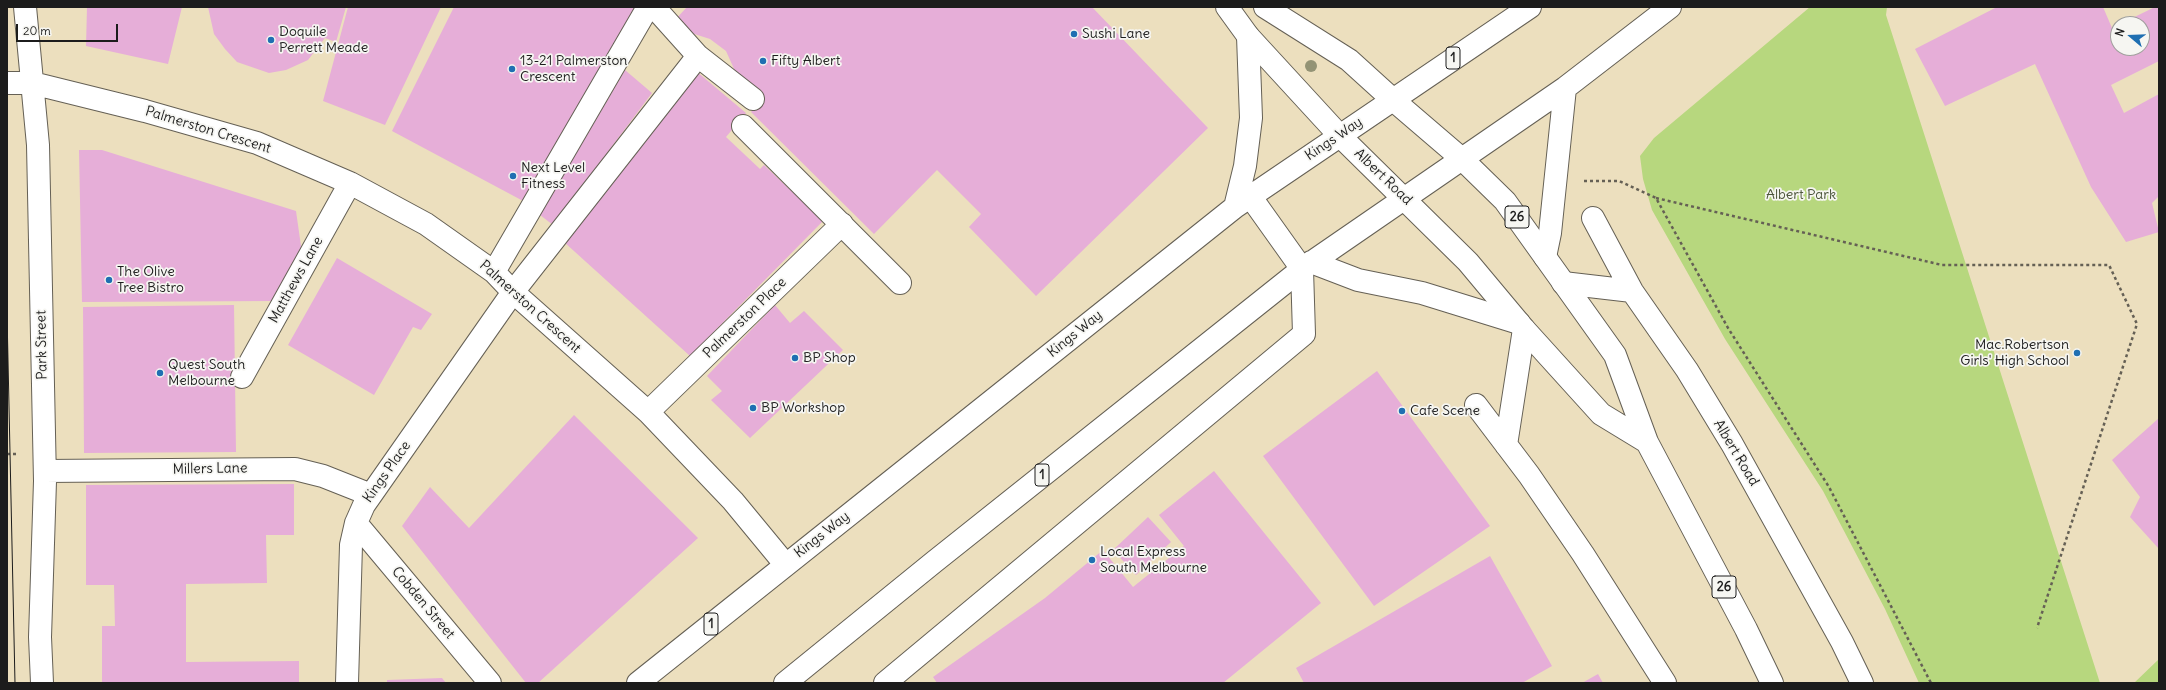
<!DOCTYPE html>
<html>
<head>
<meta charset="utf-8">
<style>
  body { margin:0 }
  #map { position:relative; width:2166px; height:690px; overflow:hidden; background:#ecdfbe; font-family:Delius,sans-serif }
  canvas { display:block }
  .frame { position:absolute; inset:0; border:8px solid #1c1c1c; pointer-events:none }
  .north { position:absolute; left:2110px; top:16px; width:40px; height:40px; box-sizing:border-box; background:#f6f6f2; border:1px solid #9f9f9c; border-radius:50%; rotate:289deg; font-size:11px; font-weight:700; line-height:16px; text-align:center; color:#1c1c1c }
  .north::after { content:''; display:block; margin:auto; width:14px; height:18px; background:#1f6fb2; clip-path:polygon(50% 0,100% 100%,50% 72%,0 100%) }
  .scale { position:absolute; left:16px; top:24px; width:102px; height:18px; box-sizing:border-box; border:2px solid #1c1c1c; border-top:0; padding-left:5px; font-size:12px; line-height:14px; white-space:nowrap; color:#1c1c1c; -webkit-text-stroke:3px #f6f6f2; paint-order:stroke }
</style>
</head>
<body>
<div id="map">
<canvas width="2166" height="690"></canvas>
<div class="frame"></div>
<div class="north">N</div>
<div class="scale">20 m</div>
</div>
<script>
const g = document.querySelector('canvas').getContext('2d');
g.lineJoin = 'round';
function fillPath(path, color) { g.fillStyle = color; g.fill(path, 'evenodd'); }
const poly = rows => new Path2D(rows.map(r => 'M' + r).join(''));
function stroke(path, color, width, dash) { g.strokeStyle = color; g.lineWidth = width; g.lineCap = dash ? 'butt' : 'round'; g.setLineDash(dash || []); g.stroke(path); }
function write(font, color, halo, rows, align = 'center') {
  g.font = font + ' Delius,sans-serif'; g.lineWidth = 3.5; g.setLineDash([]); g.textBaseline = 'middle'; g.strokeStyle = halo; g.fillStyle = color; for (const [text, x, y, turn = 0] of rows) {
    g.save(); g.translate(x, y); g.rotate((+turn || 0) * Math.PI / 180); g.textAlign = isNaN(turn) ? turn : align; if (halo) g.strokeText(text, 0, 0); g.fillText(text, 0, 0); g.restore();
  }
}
fillPath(poly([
  [1810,7,1887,7,1886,15,2100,683,1919,683,1885,609,1823,491,1725,339,1652,210,1643,179,1640,156,1654,138],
  [2159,659,2159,683,2134,683]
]), '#b7d77e');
fillPath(poly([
  [87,7,182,7,168,64,86,46],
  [208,7,346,7,336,42,325,38,308,60,286,70,269,73,237,62,225,49,214,34],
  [348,7,441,7,385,125,323,101],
  [454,7,636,7,525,202,392,131],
  [687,7,1092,7,1208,128,1036,296,969,227,981,214,937,170,874,234,751,112,762,99,735,71,726,51,710,39,688,32,674,21],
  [1997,7,2103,7,2112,28,2118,25,2118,48,2142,48,2142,24,2120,24,2155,7,2159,7,2159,61,2111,85,2124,113,2159,94,2159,196,2152,203,2159,232,2126,242,2091,187,2035,64,1945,106,1915,49],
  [625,70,652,93,553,225,540,215],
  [696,71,746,113,726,137,760,169,764,165,823,221,690,356,564,242],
  [79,150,102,150,296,211,302,253,274,301,82,302],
  [337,258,432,314,421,330,413,327,374,395,288,345],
  [234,305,236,452,84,453,83,307],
  [775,305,790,323,804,311,843,350,750,438,711,400,722,391,707,376],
  [1377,371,1490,526,1374,606,1263,456],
  [574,415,698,538,538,683,526,683,402,526,430,487,469,528],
  [2159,418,2159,549,2130,517,2140,497,2112,460],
  [1214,471,1321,603,1223,683,937,683,933,677,1045,598,1103,550,1133,587,1184,546,1159,515],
  [294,484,294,535,266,535,267,583,186,584,186,662,299,661,299,683,102,683,102,626,115,626,114,585,86,585,86,485],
  [1148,517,1171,542,1136,575,1113,550],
  [1490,556,1552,666,1522,683,1304,683,1296,668],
  [1598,674,1603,683,1582,683],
  [442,678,446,683,387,683,387,680]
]), '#e6aed8');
const minor = poly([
  [25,7,38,145,45,481,40,637,42,683],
  [654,7,698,56,753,99],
  [1227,7,1248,36,1339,135],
  [1265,7,1349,60,1392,99],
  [7,83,32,83,145,111,257,143,350,183,426,224,494,272,513,292,648,412,733,501,785,564],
  [743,126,900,283],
  [1593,218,1632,291,1687,370,1732,444,1842,642,1862,683],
  [494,272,648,7],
  [1563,283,1632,291],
  [242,377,350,183],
  [1476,405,1529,475,1583,554,1665,683],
  [648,412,842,224],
  [1506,445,1524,329],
  [45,471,295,469,323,476,371,495],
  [356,523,490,683],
  [347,683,351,545,356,523,364,505,513,292,698,56],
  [885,683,1304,334,1302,269]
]);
const major = poly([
  [1392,99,1462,159,1505,201,1615,355,1647,442,1746,629,1772,683],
  [1339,135,1468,262,1524,329,1601,414,1647,442]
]);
const highway = poly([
  [1250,196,1302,269],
  [1235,207,1245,166,1251,118,1248,36],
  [1545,257,1550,233,1565,88],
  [1311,262,1358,280,1422,293,1519,323],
  [638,683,1235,207,1530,7],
  [785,683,934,562,1302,269,1565,88,1670,7]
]);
stroke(minor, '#656055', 24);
stroke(major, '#656055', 24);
stroke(highway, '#656055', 24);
stroke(poly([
  [1584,181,1619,181,1656,198,1728,328,1829,487,1931,683],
  [1656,198,1942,265,2109,265,2137,324,2037,628],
  [7,454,16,454]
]), '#656055', 2.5, [3, 3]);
stroke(minor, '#fff', 22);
stroke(major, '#fff', 22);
stroke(highway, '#fff', 22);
stroke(poly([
  [7,314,15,683]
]), '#1c1c1c', 1);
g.fillStyle = '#939375';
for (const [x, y] of [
  [1311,66]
]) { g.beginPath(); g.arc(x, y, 6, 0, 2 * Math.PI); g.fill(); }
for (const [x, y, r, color] of [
  [1074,34,4,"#1f6fb2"],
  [271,40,4,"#1f6fb2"],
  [763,61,4,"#1f6fb2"],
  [512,69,4,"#1f6fb2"],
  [513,176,4,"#1f6fb2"],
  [109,280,4,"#1f6fb2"],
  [2077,353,4,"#1f6fb2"],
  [795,358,4,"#1f6fb2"],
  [160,373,4,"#1f6fb2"],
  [753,408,4,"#1f6fb2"],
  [1402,411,4,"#1f6fb2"],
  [1092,560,4,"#1f6fb2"]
]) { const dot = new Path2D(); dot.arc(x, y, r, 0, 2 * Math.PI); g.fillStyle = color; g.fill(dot); stroke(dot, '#f6f6f2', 1.5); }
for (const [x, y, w] of [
  [1453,58,14],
  [1517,217,24],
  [1042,475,14],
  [1724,587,24],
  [711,624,14]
]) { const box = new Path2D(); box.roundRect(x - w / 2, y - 11, w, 22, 3); g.fillStyle = '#f6f6f2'; g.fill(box); stroke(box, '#1c1c1c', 1); }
write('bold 13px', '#1c1c1c', null, [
  ["1",1453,58],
  ["26",1517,217],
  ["1",1042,475],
  ["26",1724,587],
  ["1",711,624]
]);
write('14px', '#1c1c1c', '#f6f6f2', [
  ["Doquile",279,32],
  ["Perrett Meade",279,48],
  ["Sushi Lane",1082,34],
  ["13-21 Palmerston",520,61],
  ["Crescent",520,77],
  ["Fifty Albert",771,61],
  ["Next Level",521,168],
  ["Fitness",521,184],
  ["The Olive",117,272],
  ["Tree Bistro",117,288],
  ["Mac.Robertson",2069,345,"right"],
  ["Girls' High School",2069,361,"right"],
  ["BP Shop",803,358],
  ["Quest South",168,365],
  ["Melbourne",168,381],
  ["BP Workshop",761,408],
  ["Cafe Scene",1410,411],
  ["Local Express",1100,552],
  ["South Melbourne",1100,568]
], 'left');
write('14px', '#1c1c1c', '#f6f6f2', [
  ["Palmerston Crescent",208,130,17],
  ["Kings Way",1334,139,-34],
  ["Albert Road",1383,177,44],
  ["Matthews Lane",296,280,-61],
  ["Palmerston Crescent",530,307,42],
  ["Palmerston Place",745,318,-44],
  ["Kings Way",1075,334,-39],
  ["Park Street",42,345,-91],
  ["Albert Road",1736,453,59],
  ["Millers Lane",210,469,-1],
  ["Kings Place",387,472,-55],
  ["Kings Way",822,535,-38],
  ["Cobden Street",423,603,50]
]);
write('14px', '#4a5439', '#f6f6f2', [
  ["Albert Park",1801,195]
]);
</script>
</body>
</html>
